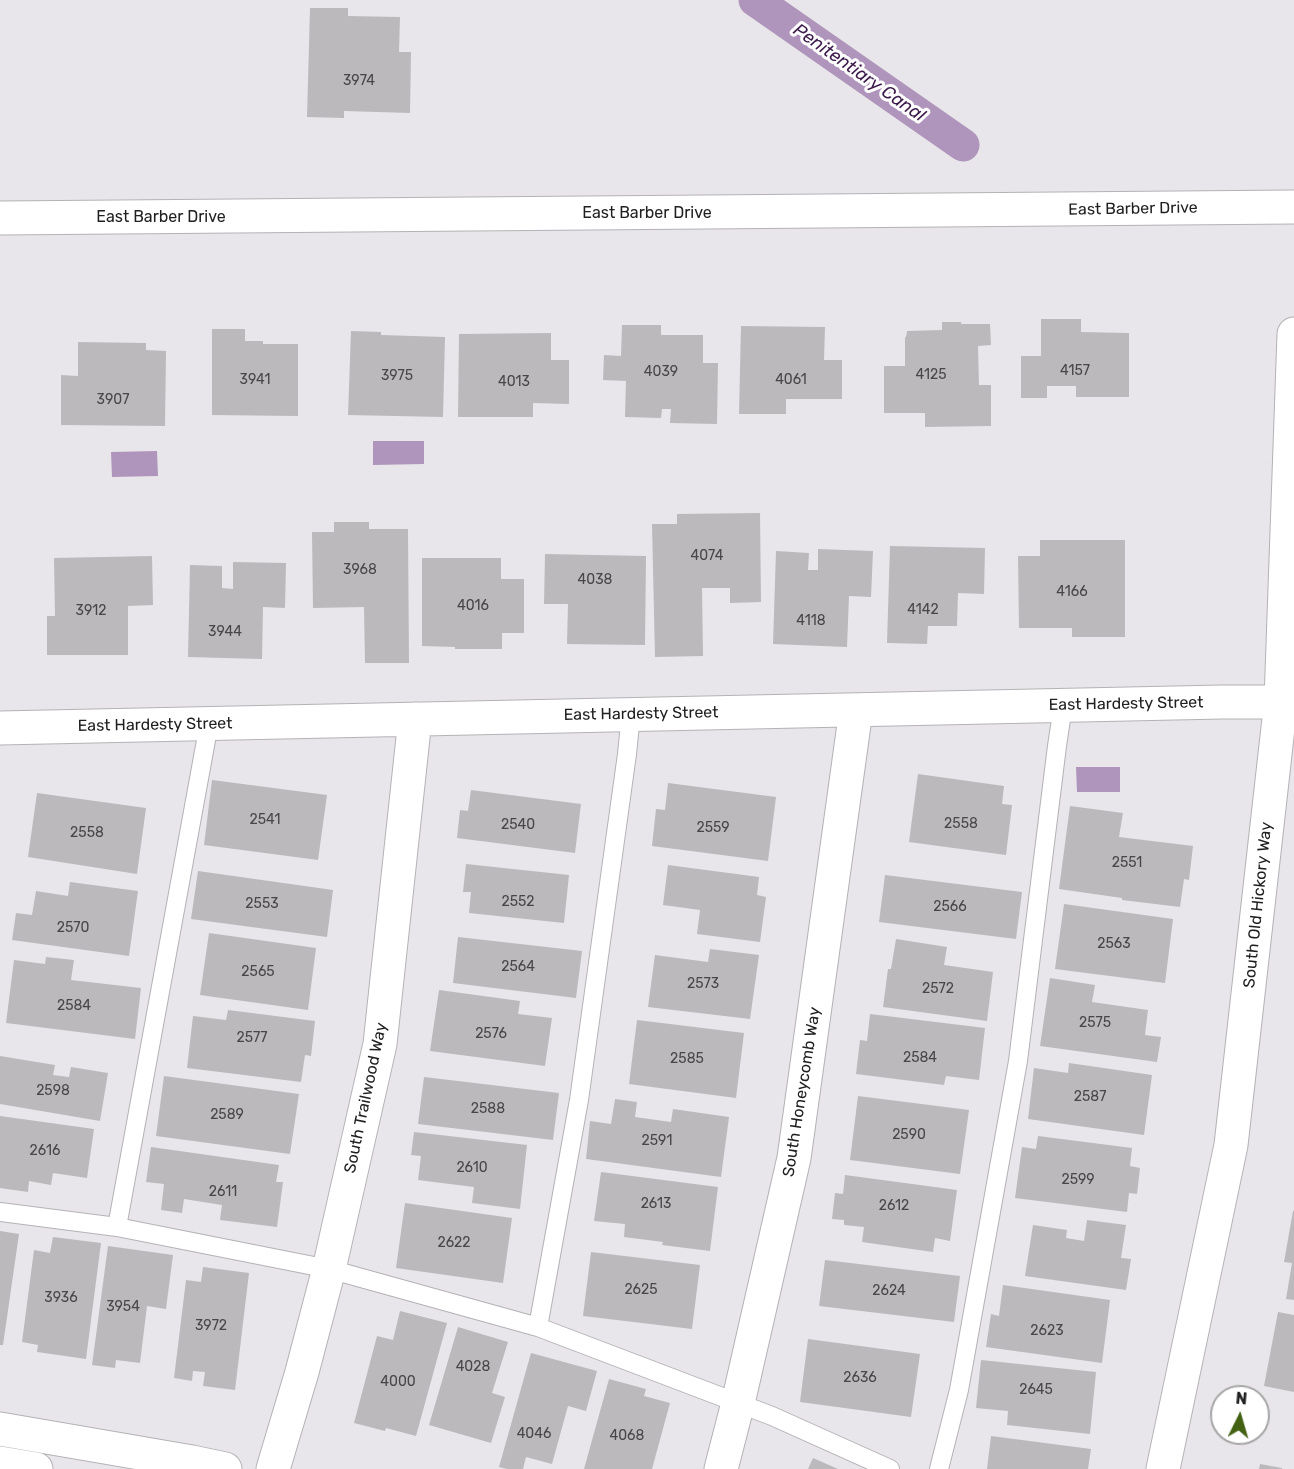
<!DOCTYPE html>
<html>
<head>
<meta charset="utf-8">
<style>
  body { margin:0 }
  #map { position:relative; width:1294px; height:1469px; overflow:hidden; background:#e8e6ea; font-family:Rubik,sans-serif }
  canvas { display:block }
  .north { position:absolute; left:1210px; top:1385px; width:60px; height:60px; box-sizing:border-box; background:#fff; border:2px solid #a6a6a6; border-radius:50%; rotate:5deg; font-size:16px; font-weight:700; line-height:24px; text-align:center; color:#212021 }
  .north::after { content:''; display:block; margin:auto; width:21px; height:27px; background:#436113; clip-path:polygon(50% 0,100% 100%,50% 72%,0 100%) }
</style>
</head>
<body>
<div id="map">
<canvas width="1294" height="1469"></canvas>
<div class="north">N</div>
</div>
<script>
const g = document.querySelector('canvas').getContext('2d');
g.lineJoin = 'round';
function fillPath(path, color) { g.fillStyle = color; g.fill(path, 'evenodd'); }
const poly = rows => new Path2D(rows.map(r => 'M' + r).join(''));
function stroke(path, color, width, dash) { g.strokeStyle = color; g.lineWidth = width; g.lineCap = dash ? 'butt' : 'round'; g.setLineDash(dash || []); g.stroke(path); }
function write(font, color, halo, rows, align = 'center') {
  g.font = font + ' Rubik,sans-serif'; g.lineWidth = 6; g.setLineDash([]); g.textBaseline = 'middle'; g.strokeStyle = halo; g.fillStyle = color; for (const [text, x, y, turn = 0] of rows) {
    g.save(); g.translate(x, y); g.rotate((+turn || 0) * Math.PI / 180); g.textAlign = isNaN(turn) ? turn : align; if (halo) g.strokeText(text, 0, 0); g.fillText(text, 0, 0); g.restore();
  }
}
fillPath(poly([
  [373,441,424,441,424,464,373,465],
  [157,451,158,476,112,477,111,452],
  [1076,767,1120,767,1120,792,1077,792]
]), '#af95bb');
stroke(poly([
  [755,0,963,145]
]), '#af95bb', 33);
fillPath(poly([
  [310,8,348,8,348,16,400,17,399,52,411,52,410,113,344,111,344,118,307,117],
  [1041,319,1081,319,1081,332,1129,333,1129,397,1076,397,1076,386,1047,386,1047,398,1021,398,1021,356,1041,356],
  [942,322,961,322,961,324,990,324,991,345,978,346,979,385,991,385,991,426,925,427,925,413,884,413,884,366,905,366,905,337,906,337,907,331,942,330],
  [622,325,661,325,661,335,703,335,703,363,718,363,717,424,670,423,671,409,662,409,661,418,625,417,626,381,603,380,604,355,621,356],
  [741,326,825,327,824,360,842,360,842,399,786,399,786,414,739,414],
  [212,329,245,329,245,341,263,341,263,344,298,344,298,416,212,415],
  [351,331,381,332,381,335,445,337,443,417,348,415],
  [551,333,551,360,569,360,569,404,533,403,533,417,458,417,459,334],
  [78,342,146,343,146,350,166,351,165,426,61,425,61,375,78,376],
  [760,513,761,602,730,603,730,588,702,588,703,656,655,657,652,524,677,524,677,514],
  [334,522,369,522,369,529,408,529,409,663,365,663,364,607,313,608,312,532,334,532],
  [1040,540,1125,540,1125,637,1072,637,1072,628,1019,628,1018,556,1040,556],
  [890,546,985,548,984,594,958,593,957,626,928,626,927,644,887,643],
  [818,549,873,551,871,597,849,596,847,647,773,644,776,551,809,553,808,570,818,570],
  [545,554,646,556,645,645,567,644,568,604,544,604],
  [152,556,153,605,128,606,128,655,47,655,47,616,55,616,54,558],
  [422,558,501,558,501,579,524,579,524,633,502,633,502,649,455,649,455,647,422,646],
  [233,562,286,563,285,608,263,607,262,659,188,657,190,565,222,566,222,588,233,589],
  [918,774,1004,786,1002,804,1012,805,1006,855,909,842],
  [212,780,327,795,318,860,204,845],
  [668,783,776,797,768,861,652,846,656,809,665,810],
  [471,790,581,804,575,853,457,838,460,810,468,811],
  [37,793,146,808,137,874,28,857],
  [1070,806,1123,813,1119,837,1193,846,1189,880,1184,879,1180,907,1122,900,1122,898,1059,889],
  [466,864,569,875,564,923,469,913,471,892,463,892],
  [668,865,759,877,757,895,766,897,760,942,697,934,700,910,663,905],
  [198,871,333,890,327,937,191,919],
  [885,875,1022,892,1016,939,879,922],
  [70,882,138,891,129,956,12,940,16,913,32,915,36,891,68,896],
  [1064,904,1173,919,1165,983,1055,969],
  [209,933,316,948,308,1010,200,995],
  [458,937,582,951,576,998,453,983],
  [896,939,947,947,944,965,993,972,987,1021,883,1007,888,969,891,969],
  [710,949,759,955,750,1019,648,1007,655,955,708,962],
  [46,957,74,960,71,980,141,988,135,1039,6,1023,14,960,45,964],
  [1050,978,1095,985,1092,1002,1148,1010,1145,1035,1161,1037,1157,1062,1040,1046],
  [439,990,520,1001,518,1014,552,1018,545,1066,430,1051],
  [228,1010,315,1021,311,1056,305,1055,301,1082,187,1068,193,1016,226,1020],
  [870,1014,985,1028,979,1080,946,1076,944,1085,856,1074,860,1040,867,1041],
  [637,1020,744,1033,736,1098,629,1084],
  [0,1056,55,1065,53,1075,69,1077,71,1067,108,1073,100,1121,0,1104],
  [1069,1063,1152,1075,1144,1135,1028,1119,1034,1068,1068,1073],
  [164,1076,299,1094,290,1154,156,1136],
  [424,1077,559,1093,553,1140,418,1124],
  [858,1096,969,1110,960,1174,850,1160],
  [615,1099,637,1102,635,1117,671,1122,673,1109,729,1117,721,1177,586,1159,590,1121,611,1124],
  [0,1116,94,1129,87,1178,53,1173,51,1185,29,1181,28,1192,0,1188],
  [414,1132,527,1145,520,1209,472,1203,474,1187,418,1180,421,1156,411,1155],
  [1038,1136,1132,1148,1130,1166,1140,1168,1137,1194,1129,1193,1127,1212,1015,1198,1022,1147,1036,1149],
  [151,1147,279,1165,276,1182,283,1182,277,1227,220,1220,222,1205,184,1199,182,1213,161,1210,164,1184,146,1182],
  [601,1172,718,1187,710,1251,662,1245,663,1242,624,1237,625,1224,594,1221],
  [845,1175,957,1190,950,1241,935,1238,933,1252,862,1242,864,1227,844,1225,844,1220,832,1219,835,1193,843,1194],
  [405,1203,512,1218,503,1283,396,1268],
  [1293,1211,1294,1211,1294,1300,1286,1299,1292,1263,1284,1262],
  [1087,1220,1126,1225,1121,1258,1131,1259,1126,1290,1025,1276,1033,1225,1067,1230,1066,1238,1084,1241],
  [0,1231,19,1234,3,1345,0,1345],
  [53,1237,101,1243,86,1359,37,1352,38,1345,22,1342,34,1250,50,1253],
  [108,1246,173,1255,166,1309,147,1306,140,1363,116,1360,115,1368,92,1365],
  [591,1252,700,1265,692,1329,583,1316],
  [825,1260,960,1276,954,1322,819,1306],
  [203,1267,249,1273,235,1390,203,1386,205,1372,193,1371,192,1381,174,1378,186,1280,201,1282],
  [1003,1285,1110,1300,1102,1363,986,1347,991,1314,999,1316],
  [400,1311,447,1323,416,1436,386,1428,385,1431,354,1423,377,1336,393,1340],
  [1278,1312,1294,1315,1294,1392,1264,1386],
  [458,1327,508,1342,492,1393,505,1397,491,1443,429,1425],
  [808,1339,920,1354,911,1417,800,1402],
  [531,1353,597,1371,586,1411,568,1406,552,1464,526,1457,523,1469,507,1469,499,1467],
  [981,1360,1096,1372,1090,1434,1007,1425,1008,1411,976,1408],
  [609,1379,646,1389,644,1396,670,1403,652,1469,584,1469],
  [991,1436,1091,1449,1088,1469,987,1469],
  [813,1458,838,1469,808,1469],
  [1260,1464,1282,1468,1282,1469,1259,1469]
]), '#bbb9bc');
const service = poly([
  [0,1212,117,1227,329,1269,538,1327,772,1416,890,1469],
  [117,1227,209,724],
  [538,1327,579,1100,627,754,631,714],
  [939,1469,959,1390,1018,1061,1057,746,1063,706]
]);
const minor = poly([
  [0,728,1222,702,1294,702],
  [0,1429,192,1462,225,1469],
  [0,1463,36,1469],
  [273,1469,302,1372,329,1269,380,1044,415,719],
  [721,1469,738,1403,794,1158,856,710],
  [1163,1469,1231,1145,1281,701,1294,334]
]);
const tertiary = poly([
  [0,218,1294,207]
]);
stroke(service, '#b4b2b5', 20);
stroke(minor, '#b4b2b5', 35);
stroke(tertiary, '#b4b2b5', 35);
stroke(service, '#fff', 18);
stroke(minor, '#fff', 33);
stroke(tertiary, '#fff', 33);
write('14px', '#484648', null, [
  ["3974",359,81],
  ["4157",1075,371],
  ["4039",661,372],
  ["4125",931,375],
  ["3975",397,376],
  ["3941",255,380],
  ["4061",791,380],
  ["4013",514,382],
  ["3907",113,400],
  ["4074",707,556],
  ["3968",360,570],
  ["4038",595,580],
  ["4166",1072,592],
  ["4016",473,606],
  ["4142",923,610],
  ["3912",91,611],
  ["4118",811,621],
  ["3944",225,632],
  ["2541",265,820],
  ["2558",961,824],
  ["2540",518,825],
  ["2559",713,828],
  ["2558",87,833],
  ["2551",1127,863],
  ["2552",518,902],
  ["2553",262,904],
  ["2566",950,907],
  ["2570",73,928],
  ["2563",1114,944],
  ["2564",518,967],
  ["2565",258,972],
  ["2573",703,984],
  ["2572",938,989],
  ["2584",74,1006],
  ["2575",1095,1023],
  ["2576",491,1034],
  ["2577",252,1038],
  ["2584",920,1058],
  ["2585",687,1059],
  ["2598",53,1091],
  ["2587",1090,1097],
  ["2588",488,1109],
  ["2589",227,1115],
  ["2590",909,1135],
  ["2591",657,1141],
  ["2616",45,1151],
  ["2610",472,1168],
  ["2599",1078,1180],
  ["2611",223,1192],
  ["2613",656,1204],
  ["2612",894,1206],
  ["2622",454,1243],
  ["2625",641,1290],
  ["2624",889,1291],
  ["3936",61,1298],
  ["3954",123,1307],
  ["3972",211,1326],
  ["2623",1047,1331],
  ["4028",473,1367],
  ["2636",860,1378],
  ["4000",398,1382],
  ["2645",1036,1390],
  ["4046",534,1434],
  ["4068",627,1436]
]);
write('16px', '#212021', '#fff', [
  ["East Barber Drive",1133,209,-1],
  ["East Barber Drive",647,213],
  ["East Barber Drive",161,217],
  ["East Hardesty Street",1126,704,-1],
  ["East Hardesty Street",641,714,-1],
  ["East Hardesty Street",155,725,-1],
  ["South Old Hickory Way",1258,905,-84],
  ["South Honeycomb Way",802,1092,-81],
  ["South Trailwood Way",366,1098,-78]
]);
write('italic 18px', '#3c1b4b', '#fff', [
  ["Penitentiary Canal",859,73,35]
]);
</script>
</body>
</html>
